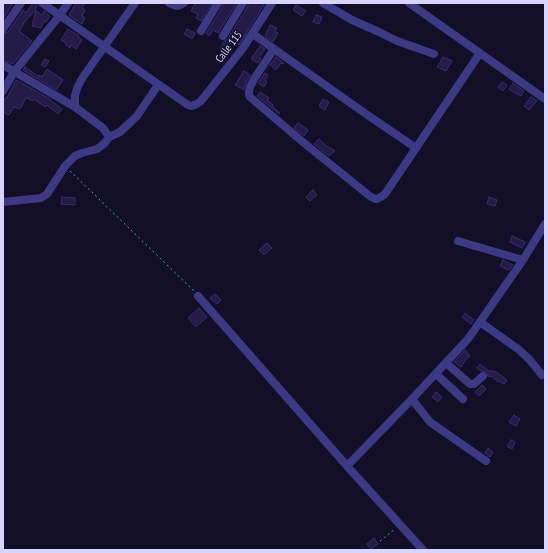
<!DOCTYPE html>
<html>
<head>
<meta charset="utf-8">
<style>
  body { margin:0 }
  #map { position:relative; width:548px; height:553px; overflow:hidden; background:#130f26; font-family:"PT Sans Narrow",sans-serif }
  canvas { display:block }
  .frame { position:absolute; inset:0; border:4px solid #d9d4ff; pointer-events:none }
</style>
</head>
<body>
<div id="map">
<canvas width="548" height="553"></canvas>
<div class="frame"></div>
</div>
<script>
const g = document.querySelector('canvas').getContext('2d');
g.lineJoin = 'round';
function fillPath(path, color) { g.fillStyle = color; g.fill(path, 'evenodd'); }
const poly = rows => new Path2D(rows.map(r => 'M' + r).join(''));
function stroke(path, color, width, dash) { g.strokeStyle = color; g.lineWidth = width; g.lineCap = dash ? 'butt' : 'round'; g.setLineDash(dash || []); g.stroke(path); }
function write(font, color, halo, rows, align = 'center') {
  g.font = font + ' "PT Sans Narrow",sans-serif'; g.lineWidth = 3; g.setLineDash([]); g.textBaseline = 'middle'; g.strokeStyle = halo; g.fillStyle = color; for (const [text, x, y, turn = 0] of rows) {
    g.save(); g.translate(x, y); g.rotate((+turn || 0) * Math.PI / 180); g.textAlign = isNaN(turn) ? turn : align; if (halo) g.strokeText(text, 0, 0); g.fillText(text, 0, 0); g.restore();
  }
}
const building = poly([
  [3,3,13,3,3,19,3,3],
  [33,3,34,3,37,5,35,10,24,23,22,23,24,24,19,31,32,41,13,64,3,60,3,34,8,32,23,10,26,13,33,3],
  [76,3,85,3,82,8,85,10,82,16,85,18,82,24,69,15,76,3],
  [195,3,212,3,201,21,196,18,198,14,191,11,195,3],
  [223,3,237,3,218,33,213,30,209,36,206,33,223,6,223,3],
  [248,3,265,3,239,45,232,40,226,52,220,49,224,41,228,39,248,6,248,3],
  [296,5,306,11,302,16,293,10,296,5],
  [36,11,42,15,44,11,50,16,46,22,44,21,41,28,32,26,36,11],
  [316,15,322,17,319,24,313,22,316,15],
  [270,25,277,28,275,32,278,33,273,42,265,36,270,25],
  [68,29,79,36,78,37,82,40,76,49,71,45,70,48,66,45,67,44,61,40,68,29],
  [187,29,195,33,192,39,184,34,187,29],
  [260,46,265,49,259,58,261,58,258,63,251,59,260,46],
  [276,57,284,63,282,64,281,63,276,70,270,65,276,57],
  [443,57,452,61,446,71,437,67,443,57],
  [45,59,49,61,45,67,41,65,45,59],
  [25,67,38,76,39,75,42,77,47,69,63,80,56,90,23,70,25,67],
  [244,71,250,75,246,83,244,90,235,85,244,71],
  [265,73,268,75,265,80,267,81,264,87,258,83,265,73],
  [16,80,50,99,50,100,62,109,58,114,47,105,45,107,34,99,33,101,26,98,20,109,14,107,9,115,3,112,3,103,6,97,7,98,16,80],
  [502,82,507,85,503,91,498,87,502,82],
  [513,83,524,91,521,96,509,89,513,83],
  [260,92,269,98,267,100,273,105,272,106,280,113,279,114,257,96,260,92],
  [531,97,537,101,529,110,524,106,531,97],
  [323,99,329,102,325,110,319,106,323,99],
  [298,123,308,130,304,136,294,128,298,123],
  [319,139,325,145,335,151,329,156,314,144,319,139],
  [313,190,317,195,310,201,306,197,313,190],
  [62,197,75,198,75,205,61,204,62,197],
  [489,197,497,200,495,206,487,204,489,197],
  [512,236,525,242,522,248,510,242,512,236],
  [267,243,272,248,264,255,259,250,267,243],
  [503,260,513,265,509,270,500,266,503,260],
  [215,294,221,300,217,304,210,298,215,294],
  [199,308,207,317,196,327,188,318,199,308],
  [465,313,474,320,471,324,462,317,465,313],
  [465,350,470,356,465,360,465,361,461,367,454,362,465,350],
  [480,364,490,372,491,370,494,372,495,371,507,380,504,384,499,381,498,382,491,376,490,377,488,376,487,372,484,371,481,371,477,368,480,364],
  [482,385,486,389,479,396,475,392,482,385],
  [436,392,442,397,438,402,432,397,436,392],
  [514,415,520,419,516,426,509,422,514,415],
  [511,440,515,442,512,449,507,446,511,440],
  [488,448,493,452,490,457,485,453,488,448],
  [374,538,378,544,371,549,367,544,374,538]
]);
fillPath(building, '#241b47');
stroke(building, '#3b2d73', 1);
stroke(poly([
  [70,171,194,291],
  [380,541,395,529]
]), '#2fb8b0', 1, [2, 3]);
stroke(poly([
  [42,3,188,105,191,106,195,105,201,101,243,48,272,3],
  [169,3,174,5,178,6,184,3],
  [323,3,352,20,379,32,397,41,434,54],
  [409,3,545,99],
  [3,29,21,3],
  [201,31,218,3],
  [253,34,366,114,416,148],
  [223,36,243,3],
  [274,49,254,79,250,87,249,92,249,95,250,97,304,143,366,193,371,197,376,199,381,197,385,194,480,53],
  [3,65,75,107,103,128,109,137,105,143,97,149,82,153,75,156,65,166,47,194,41,198,3,202],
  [3,91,14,72,60,15,68,3],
  [75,107,75,95,78,86,83,77,135,3],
  [109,137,120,132,137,116,158,85],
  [458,241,523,260],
  [198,296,347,466,423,550],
  [480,322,518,349,529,359,542,375],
  [446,363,470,384,474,384,483,376],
  [436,374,463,399],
  [412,399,430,422,486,461],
  [347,466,412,399,468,339,523,260,545,224]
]), '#3d3a85', 8);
write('11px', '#d9d4ff', '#130f26', [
  ["Calle 115",229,47,-53]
]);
</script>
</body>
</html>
